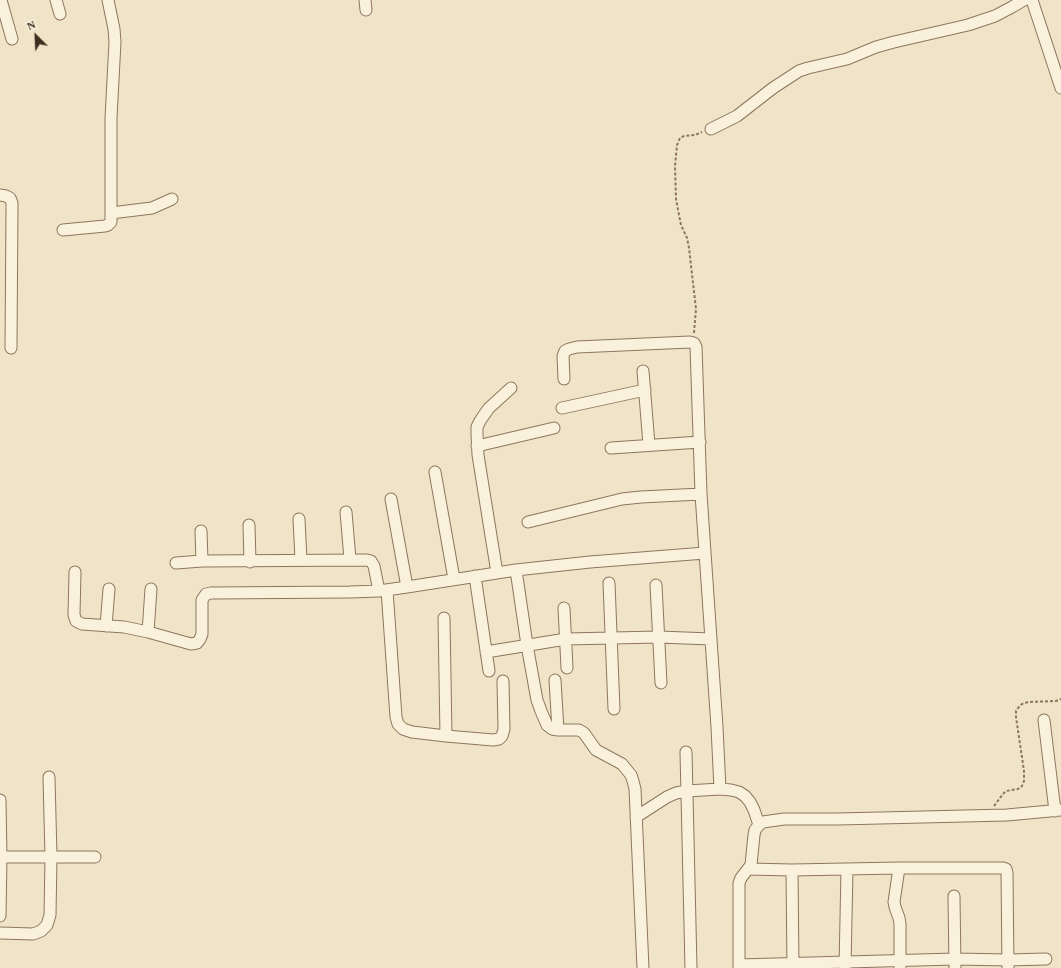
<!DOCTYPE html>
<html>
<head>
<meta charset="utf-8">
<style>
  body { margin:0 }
  #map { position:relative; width:1061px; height:968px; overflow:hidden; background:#f0e4c8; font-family:Georgia,serif }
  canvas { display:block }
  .north { position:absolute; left:16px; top:16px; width:40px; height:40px; -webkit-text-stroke:3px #f7eed8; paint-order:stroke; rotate:336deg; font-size:11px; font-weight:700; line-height:16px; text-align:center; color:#3d2e20 }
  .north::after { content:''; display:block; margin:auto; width:14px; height:18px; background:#3d2e20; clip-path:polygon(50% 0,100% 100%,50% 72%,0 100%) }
</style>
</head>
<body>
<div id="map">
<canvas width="1061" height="968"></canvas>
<div class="north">N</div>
</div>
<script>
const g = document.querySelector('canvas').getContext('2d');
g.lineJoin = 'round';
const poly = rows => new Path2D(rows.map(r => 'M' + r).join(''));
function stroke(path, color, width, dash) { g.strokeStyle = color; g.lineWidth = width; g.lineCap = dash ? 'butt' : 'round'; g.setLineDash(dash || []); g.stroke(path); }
const minor = poly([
  [1,0,12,39],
  [56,0,60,14],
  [365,0,366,10],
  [1032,0,1061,88],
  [711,129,737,116,773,88,799,71,808,68,847,59,876,47,894,42,968,25,995,16,1012,7,1024,0],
  [0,195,6,196,10,198,12,203,12,208,11,348],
  [111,213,152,208,172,199],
  [63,230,105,226,108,225,111,222,111,118,115,42,114,29,108,0],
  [643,371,649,445],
  [564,379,563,356,565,351,569,349,577,347,690,342,694,343,696,347,701,494,717,727,720,789],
  [562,408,645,390],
  [477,446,554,428],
  [611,448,700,442],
  [435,472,454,579],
  [391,499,407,587],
  [346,512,350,559],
  [299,519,301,560],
  [528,522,622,499,641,497,701,494],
  [249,525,250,562],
  [201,531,202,561],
  [176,563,202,561,367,560,371,561,374,566,379,591],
  [516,570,527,645,537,700,541,711,547,725,552,729,558,730,579,730,584,733,596,750,622,764,631,775,633,781,635,789,643,968],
  [75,572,74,615,76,621,82,624,124,627,148,632,191,644,197,643,200,639,202,634,202,600,206,594,211,593,350,592,379,591,407,587,516,570,590,562,705,553],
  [497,573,478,455,477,434,477,427,480,421,484,415,489,408,511,388],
  [475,576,489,671],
  [609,583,614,709],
  [656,585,661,683],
  [387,590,396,717,398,724,403,729,412,732,446,736,493,740,499,739,502,736,504,729,503,681],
  [564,608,567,668],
  [444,618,446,736],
  [106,626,109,589],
  [148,632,151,589],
  [486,652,566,639,659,637,711,639],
  [555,680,558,730],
  [1044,720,1055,811],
  [686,752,691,968],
  [0,800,1,857,0,916],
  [636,817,667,797,676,793,687,791,720,789,731,790,739,792,745,796,750,802,754,810,759,825],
  [0,857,95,857],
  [899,868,894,902,895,907,899,918,900,924,900,967],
  [748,869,792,870,899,868,1003,868,1006,869,1007,873,1008,968],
  [792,870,793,968],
  [954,896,955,968],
  [0,933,33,934,41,931,47,925,50,915,51,857,49,777],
  [739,965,955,959,1008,960,1046,959],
  [739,968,739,883,741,878,751,865,754,835,755,830,759,825,763,822,784,819,838,819,1007,815,1061,810],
  [845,968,847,869]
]);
stroke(minor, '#8d765c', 13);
stroke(poly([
  [694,333,696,309,689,248,687,238,681,225,679,215,676,199,675,166,677,145,680,138,684,136,695,135,702,132],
  [994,806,1003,794,1006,791,1018,789,1022,786,1024,781,1024,771,1016,717,1016,711,1018,708,1022,704,1028,702,1056,701,1061,699]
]), '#8d765c', 2, [3, 2]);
stroke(minor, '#faf1dc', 11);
</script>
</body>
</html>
